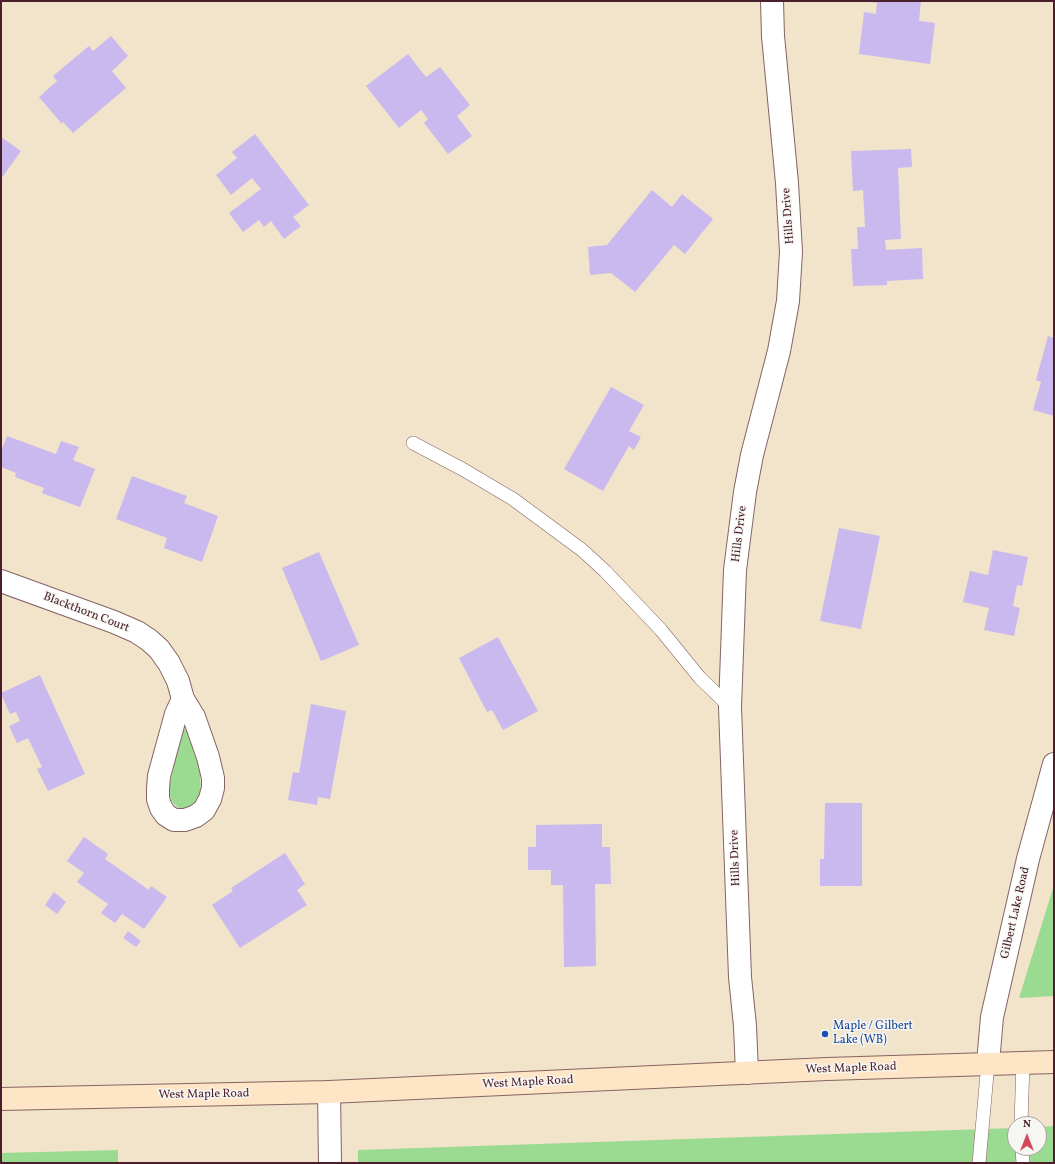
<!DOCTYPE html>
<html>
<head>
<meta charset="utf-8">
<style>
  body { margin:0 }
  #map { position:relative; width:1055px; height:1164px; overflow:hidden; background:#f2e3cb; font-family:Vollkorn,serif }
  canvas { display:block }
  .frame { position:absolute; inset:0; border:2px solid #4a1f2b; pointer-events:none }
  .north { position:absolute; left:1007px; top:1116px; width:40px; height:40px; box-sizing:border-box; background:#f6f6f2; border:1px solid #b1a0a2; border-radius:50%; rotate:0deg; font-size:11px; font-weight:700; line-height:16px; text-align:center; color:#4a1f2b }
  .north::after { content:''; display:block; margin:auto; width:14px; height:18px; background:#d1495b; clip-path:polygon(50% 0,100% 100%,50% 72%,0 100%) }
</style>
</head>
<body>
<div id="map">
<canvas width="1055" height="1164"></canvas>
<div class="frame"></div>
<div class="north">N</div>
</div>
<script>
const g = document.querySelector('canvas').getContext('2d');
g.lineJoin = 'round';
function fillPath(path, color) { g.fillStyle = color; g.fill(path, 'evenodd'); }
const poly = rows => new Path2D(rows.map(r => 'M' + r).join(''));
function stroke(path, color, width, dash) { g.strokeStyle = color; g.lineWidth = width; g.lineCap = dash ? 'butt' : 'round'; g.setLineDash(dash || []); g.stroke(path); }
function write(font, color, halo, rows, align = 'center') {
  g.font = font + ' Vollkorn,serif'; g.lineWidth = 3; g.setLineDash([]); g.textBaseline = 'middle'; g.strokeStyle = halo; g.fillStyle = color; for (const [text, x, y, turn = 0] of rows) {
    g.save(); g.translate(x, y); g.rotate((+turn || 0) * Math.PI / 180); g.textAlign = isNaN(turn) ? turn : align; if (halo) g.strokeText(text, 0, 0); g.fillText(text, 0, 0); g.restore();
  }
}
fillPath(poly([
  [184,729,187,730,188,732,197,761,200,773,201,795,199,801,190,809,180,809,172,802,170,796,169,788,181,735],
  [1054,885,1054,996,1019,998],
  [1054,1126,1054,1163,358,1163,358,1150,1015,1128,1015,1148,1039,1148,1039,1127],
  [118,1150,118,1163,1,1163,1,1153]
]), '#9bdb91');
fillPath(poly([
  [870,1,921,1,919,21,935,23,930,64,859,54,864,12,876,14,877,3,870,2],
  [111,36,128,56,112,71,126,88,73,133,63,122,62,124,39,97,57,81,53,76,89,46,93,51],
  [408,54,426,77,440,67,470,105,457,116,472,136,448,154,424,123,428,119,421,110,399,128,366,86],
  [255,134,309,205,293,217,301,226,284,239,271,221,264,227,259,220,243,232,229,213,261,189,252,178,231,195,216,175,237,158,232,152],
  [1,137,21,151,1,179],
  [911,149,912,167,898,168,901,239,885,240,886,250,922,248,923,279,887,281,887,285,853,286,851,249,858,249,857,227,865,227,863,190,853,191,851,151],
  [652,190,672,207,682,194,713,219,685,254,674,245,635,292,611,273,590,275,588,247,607,245],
  [1048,336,1054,338,1054,416,1033,410,1041,382,1036,380],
  [611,387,644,405,629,431,641,437,634,450,629,446,603,491,564,469],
  [7,436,56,454,61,441,79,447,73,460,95,469,80,507,42,493,44,488,15,477,16,473,1,467,1,451],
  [132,476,187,496,184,503,218,516,202,562,164,548,167,538,116,519],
  [839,528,880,536,861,629,820,621],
  [993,550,1028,557,1022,586,1017,585,1013,606,1020,608,1014,636,984,630,989,608,963,602,970,571,988,575],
  [319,552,359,645,321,661,282,568],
  [498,637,538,711,503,730,492,710,487,712,459,658],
  [40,675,85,774,48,791,37,769,42,767,28,738,17,743,9,726,20,721,16,712,10,714,1,694,1,693],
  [311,704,346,711,330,799,318,797,317,805,288,800,293,772,299,773],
  [825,803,862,803,862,886,820,886,820,859,824,859],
  [602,824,602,847,610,847,611,884,595,884,596,966,564,967,563,885,551,885,551,870,528,870,528,847,536,847,536,825],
  [84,837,108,854,105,859,149,890,151,886,167,897,144,929,122,914,115,923,101,913,108,904,77,882,84,873,67,861],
  [285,853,305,884,297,890,307,905,240,948,212,905,233,891,231,888],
  [54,892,66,902,57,914,45,905],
  [128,931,141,941,136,947,123,938]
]), '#cab9ee');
const lane = poly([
  [413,443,464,470,513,499,582,550,605,571,661,630,700,678,730,707],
  [1021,1124,1023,1062],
  [1022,1148,1023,1163],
  [979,1163,988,1063]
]);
const street = poly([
  [1,581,114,622,137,632,149,640,159,649,169,663,178,681,183,699,194,717,208,757,213,778,213,788,210,799,204,810,196,816,185,820,174,820,166,815,161,808,158,799,158,789,159,776,176,714,183,699],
  [988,1063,992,1017,1028,859,1054,764],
  [747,1073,745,1026,740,977,730,707,735,570,745,492,752,455,779,351,788,301,791,252,787,183,773,36,772,1],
  [329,1092,330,1163]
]);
const secondary = poly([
  [1,1099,329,1092,827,1069,1054,1062]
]);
stroke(lane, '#856463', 14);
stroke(street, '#856463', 24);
stroke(secondary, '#856463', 24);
stroke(lane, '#fff', 13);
stroke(street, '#fff', 22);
stroke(secondary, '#fee5c5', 22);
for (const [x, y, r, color] of [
  [825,1034,4,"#1a4fb4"]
]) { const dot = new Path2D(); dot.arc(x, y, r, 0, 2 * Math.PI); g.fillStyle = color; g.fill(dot); stroke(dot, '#f6f6f2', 1.5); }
write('12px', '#4a1f2b', '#f6f6f2', [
  ["Hills Drive",789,216,-94],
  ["Hills Drive",740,534,-83],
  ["Blackthorn Court",86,613,21],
  ["Hills Drive",736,858,-92],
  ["Gilbert Lake Road",1016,913,-77],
  ["West Maple Road",851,1069,-2],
  ["West Maple Road",528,1083,-3],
  ["West Maple Road",204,1095,-1]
]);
write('12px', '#164399', '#f6f6f2', [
  ["Maple / Gilbert",833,1027],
  ["Lake (WB)",833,1041]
], 'left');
</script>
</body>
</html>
